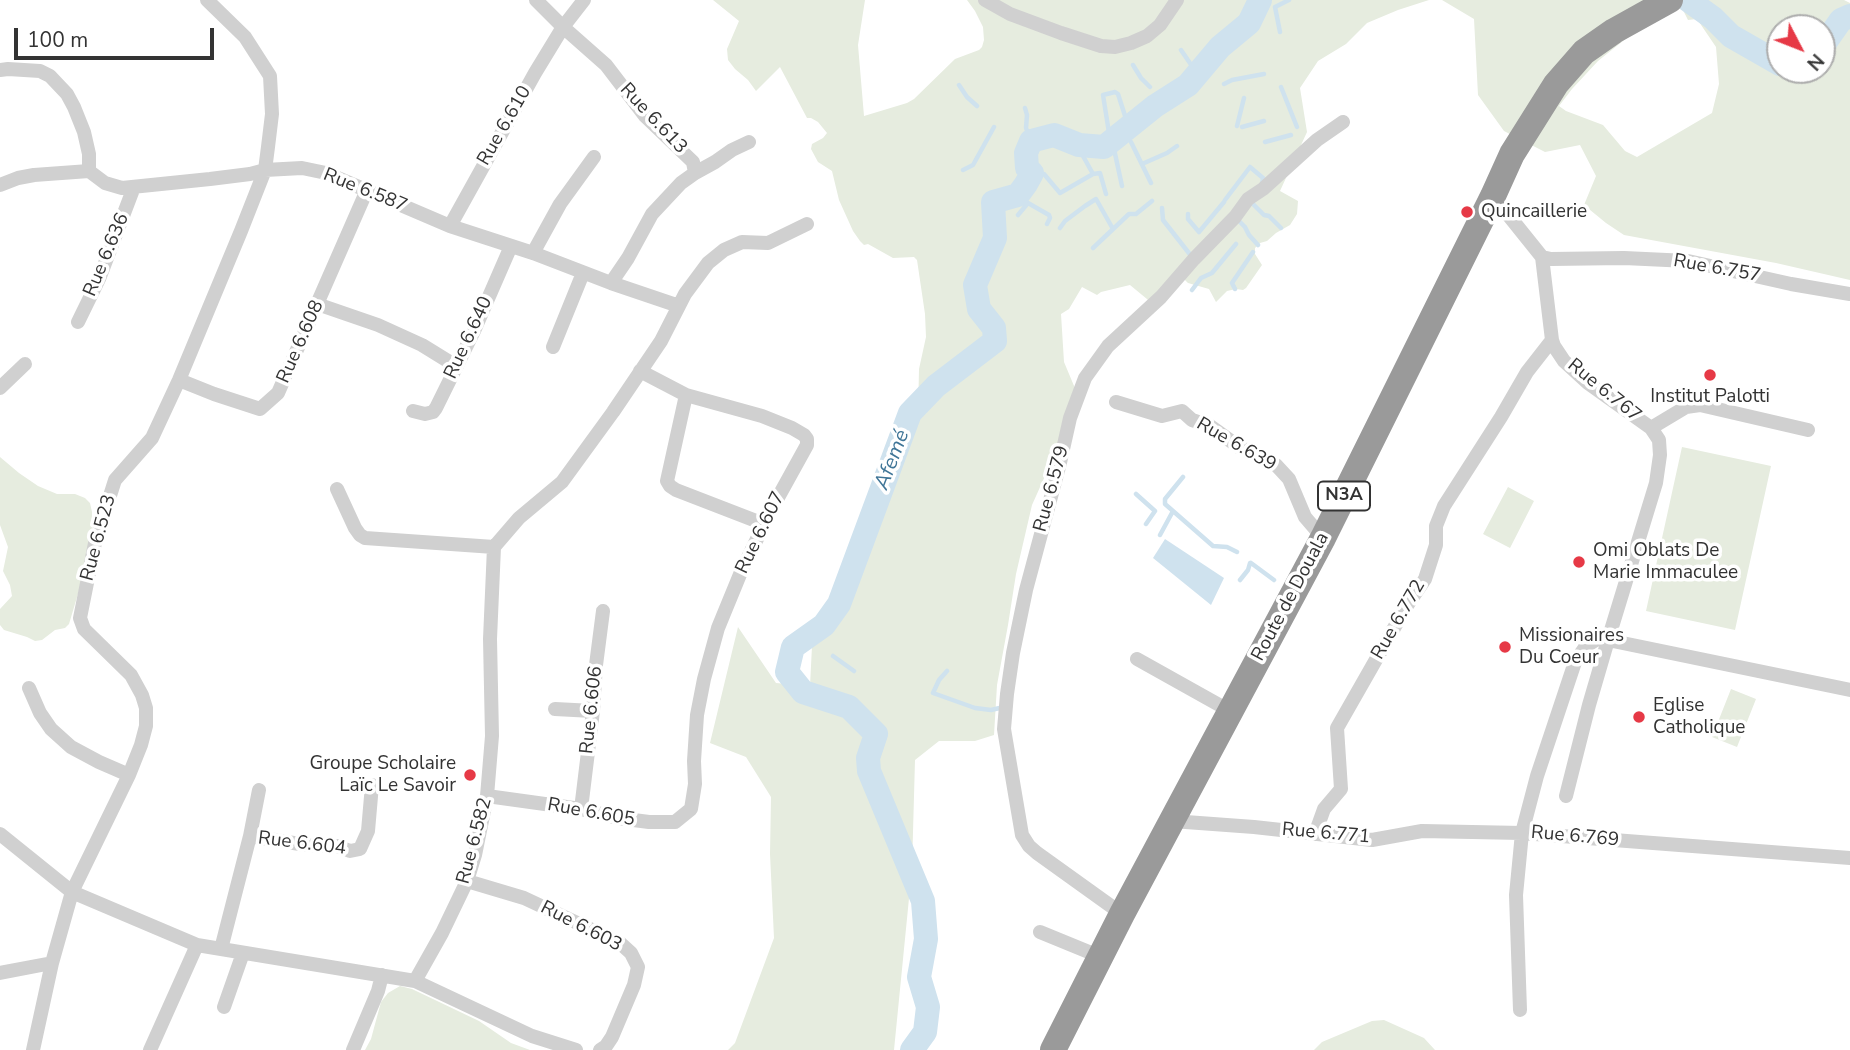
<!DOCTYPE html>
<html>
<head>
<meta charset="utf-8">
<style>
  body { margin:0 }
  #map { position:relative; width:1850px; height:1050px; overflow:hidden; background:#fff; font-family:"Nunito Sans",sans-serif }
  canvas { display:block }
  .north { position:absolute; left:1766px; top:14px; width:70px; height:70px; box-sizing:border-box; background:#fff; border:2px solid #adadad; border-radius:50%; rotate:132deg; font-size:19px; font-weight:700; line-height:28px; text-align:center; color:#333 }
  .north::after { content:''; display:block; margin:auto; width:24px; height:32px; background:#e63946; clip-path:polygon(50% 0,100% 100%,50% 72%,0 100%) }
  .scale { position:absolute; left:14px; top:28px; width:200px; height:32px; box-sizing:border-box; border:4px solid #333; border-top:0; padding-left:9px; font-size:21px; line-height:24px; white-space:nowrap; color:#333; -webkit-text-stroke:5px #fff; paint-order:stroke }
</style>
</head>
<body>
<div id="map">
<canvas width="1850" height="1050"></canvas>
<div class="north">N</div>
<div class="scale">100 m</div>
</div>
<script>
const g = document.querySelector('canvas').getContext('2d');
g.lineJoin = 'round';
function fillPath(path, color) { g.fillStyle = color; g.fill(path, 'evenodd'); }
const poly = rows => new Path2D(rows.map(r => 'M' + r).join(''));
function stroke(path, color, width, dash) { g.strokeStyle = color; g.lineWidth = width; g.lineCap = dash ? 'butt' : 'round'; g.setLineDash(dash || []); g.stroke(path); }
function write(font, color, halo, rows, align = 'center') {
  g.font = font + ' "Nunito Sans",sans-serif'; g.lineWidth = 7; g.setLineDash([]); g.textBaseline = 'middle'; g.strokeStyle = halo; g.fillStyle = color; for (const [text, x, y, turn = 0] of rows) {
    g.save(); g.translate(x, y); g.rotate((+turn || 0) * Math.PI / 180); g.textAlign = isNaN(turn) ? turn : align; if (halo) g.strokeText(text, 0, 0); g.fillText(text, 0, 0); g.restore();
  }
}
fillPath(poly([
  [713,0,865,0,858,45,864,116,907,103,914,99,955,59,979,50,982,47,984,40,983,27,975,11,967,0,1429,0,1398,10,1367,23,1346,44,1318,61,1300,88,1307,132,1280,191,1298,201,1297,214,1290,225,1276,233,1267,241,1260,243,1255,248,1255,254,1262,265,1246,288,1243,290,1236,289,1227,291,1216,302,1209,289,1188,283,1181,276,1153,304,1130,285,1101,292,1097,295,1082,287,1069,309,1061,314,1064,362,1082,405,1054,456,1032,505,1016,574,1008,625,997,685,994,735,975,741,939,741,915,760,912,868,894,1050,728,1050,735,1043,774,938,770,854,771,797,746,757,710,743,738,627,776,683,810,686,812,646,844,607,908,449,918,416,919,369,926,337,925,314,917,260,914,257,893,258,868,244,864,245,860,241,853,231,839,200,832,171,818,162,811,149,812,144,823,138,827,133,818,122,811,118,807,118,780,67,756,91,748,80,735,69,728,60,727,49,739,21],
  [1442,0,1844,0,1850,3,1850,280,1776,263,1624,235,1606,223,1584,205,1596,176,1580,145,1545,152,1504,131,1478,95,1474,19],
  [1676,7,1682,8,1688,20,1697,19,1716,47,1719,84,1712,113,1637,157,1625,151,1603,125,1566,111,1559,106,1572,89,1598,61,1628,37],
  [1780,28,1822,28,1822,70,1780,70],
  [1682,447,1771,466,1735,630,1646,611],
  [0,457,19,473,38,486,57,494,75,494,85,498,90,503,92,512,92,541,83,577,69,624,65,628,55,630,42,640,35,641,27,637,4,630,0,625,0,609,12,596,10,585,3,571,8,547,0,525],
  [1508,487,1534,501,1510,548,1483,534],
  [1731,689,1756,699,1737,747,1712,737],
  [400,986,412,989,479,1021,511,1043,530,1050,365,1050,371,1039,381,1002,388,993],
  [1384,1020,1424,1038,1435,1050,1314,1050,1322,1042,1372,1021]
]), '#e6ecdf');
fillPath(poly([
  [1165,539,1224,578,1211,605,1153,558]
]), '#cfe2ee');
stroke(poly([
  [1280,32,1275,7,1289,0],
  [1181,50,1194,69],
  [1133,65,1141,78,1150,87],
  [1224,84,1232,80,1264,74],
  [959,85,967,97,977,106],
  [1281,87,1297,127],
  [1025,108,1027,115,1026,128,1028,133,1034,141],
  [1237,126,1244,98],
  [1242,127,1264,121],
  [1073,138,1093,174,1100,173,1106,194],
  [1131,142,1151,183],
  [1265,142,1291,135],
  [1108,146,1110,139,1103,95,1115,92,1118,94,1127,122,1132,125],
  [1114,149,1122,186],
  [1142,164,1167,153,1177,146],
  [963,170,973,165,994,127],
  [1036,174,1044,174,1060,193,1093,174],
  [1225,200,1250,167,1263,178,1262,184],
  [1251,202,1264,215,1269,216,1281,228],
  [1162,208,1163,220,1192,257],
  [1188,214,1188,219,1199,232,1224,202],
  [1018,215,1028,203,1049,215,1050,218,1047,224],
  [1238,220,1245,227,1249,235,1258,245],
  [1060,228,1065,221,1085,206,1096,199,1113,229],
  [1093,248,1129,214,1136,214,1152,201],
  [1235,289,1232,283,1253,252],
  [1192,290,1201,278,1212,273,1236,244],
  [1183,477,1165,499,1165,504,1213,546,1227,547,1237,552],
  [1136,494,1155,511,1146,524],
  [1160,535,1173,511],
  [1251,563,1274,580],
  [1240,580,1248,570,1250,563],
  [833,656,854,671],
  [947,671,939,680,933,693,975,708,991,710,1004,707]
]), '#cfe2ee', 4.5);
stroke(poly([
  [1688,0,1713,18,1731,36,1780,64],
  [1822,47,1841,20,1850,16],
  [912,1050,925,1032,928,1007,919,977,926,939,923,901,869,771,868,758,876,734,849,707,803,692,787,672,793,647,824,625,839,604,910,413,936,386,995,341,994,328,979,309,975,285,995,238,993,202,1018,195,1026,184,1032,173,1027,168,1026,153,1031,141,1054,135,1079,145,1104,147,1155,106,1188,85,1220,47,1249,23,1260,0]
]), '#cfe2ee', 24);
stroke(poly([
  [536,0,563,27,606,65,645,116,693,162,695,173,681,183,652,214,628,258,611,283],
  [985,0,1010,14,1061,33,1101,46,1115,47,1131,43,1147,36,1160,25,1177,0],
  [0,70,8,69,40,71,50,76,67,94,74,107,84,132,89,154,89,171],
  [695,173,715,162,732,150,749,142],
  [0,185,18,178,34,175,89,171,105,183,122,188,210,179,250,174,265,170,302,168,326,173,450,226,533,253,611,283,679,306],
  [1493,196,1542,257,1552,340,1554,346,1564,361,1588,383,1651,428,1659,440,1660,455,1656,483,1608,640,1850,690],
  [450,226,535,73,563,27,584,0],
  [533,253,560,204,594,157],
  [1542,257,1551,259,1624,258,1688,261,1791,284,1850,294],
  [317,304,378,325,422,345,456,366],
  [78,322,99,279,134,187],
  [553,347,583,273],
  [179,380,214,394,260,409,278,393,367,190],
  [0,388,25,364],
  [686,395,667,481,670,486,676,490,764,524],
  [1116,402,1162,416,1182,411,1192,420,1210,426,1239,447,1251,452,1261,459,1276,465,1289,479,1305,517,1323,538],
  [413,411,425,414,433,412,436,408,474,331,511,246],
  [1651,428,1686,407,1700,405,1808,430],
  [337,489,355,528,360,535,365,538,494,547],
  [1137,659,1230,711],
  [29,688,40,713,51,729,71,747,99,762,129,775],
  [555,709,593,711],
  [487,796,581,809,618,818,649,822,675,822,691,809,695,784,694,761,697,715,704,679,718,628,741,572,770,512,807,445,807,439,804,435,792,428,762,416,686,395,640,371],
  [1566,796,1589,705,1608,640,1597,639,1586,646,1575,662,1537,776,1522,833,1850,858],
  [581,809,593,711,596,665,603,611],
  [1172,821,1254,827,1372,840,1422,831,1522,833,1516,895,1520,1010],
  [0,834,72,892,197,945,415,981,442,933,467,881,475,855,487,796,492,736,490,639,494,547,519,518,562,482,613,412,661,341,685,294,708,263,724,250,742,242,768,243,807,224],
  [1315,834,1324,809,1341,789,1337,728,1406,607,1425,579,1436,545,1436,526,1444,506,1501,417,1527,372,1552,340],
  [250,836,259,790],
  [467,881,524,898,620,943,631,953,638,967,634,985,612,1037,606,1046,600,1050],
  [1122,914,1037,853,1029,846,1022,835,1004,729,1007,694,1013,653,1026,590,1059,467,1070,418,1085,378,1108,346,1161,297,1194,259,1235,217,1248,199,1263,189,1317,140,1343,122],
  [1040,932,1101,957],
  [221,949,250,836,306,845,337,846,350,851,360,849,368,831,372,785],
  [0,973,52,963],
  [415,981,532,1036,576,1050],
  [224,1007,243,953],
  [33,1050,52,963,72,892,129,775,141,745,146,726,146,708,142,695,131,675,84,629,80,618,95,543,115,480,152,438,179,380,241,231,265,170,268,147,272,114,270,76,245,37,207,0],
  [150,1050,197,945],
  [353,1050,378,991,382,975]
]), '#d0d0d0', 14);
stroke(poly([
  [1053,1050,1122,914,1323,538,1493,196,1512,154,1556,84,1584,52,1614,31,1670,0]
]), '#9a9a9a', 26);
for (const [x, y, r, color] of [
  [1467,212,7,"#e63946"],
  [1710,375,7,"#e63946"],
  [1579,562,7,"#e63946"],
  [1505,647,7,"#e63946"],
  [1639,717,7,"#e63946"],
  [470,775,7,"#e63946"]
]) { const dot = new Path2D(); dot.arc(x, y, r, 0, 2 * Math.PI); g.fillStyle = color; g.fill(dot); stroke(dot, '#fff', 2.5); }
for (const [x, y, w] of [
  [1344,496,52]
]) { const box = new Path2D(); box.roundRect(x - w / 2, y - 14.5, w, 29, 5); g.fillStyle = '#fff'; g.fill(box); stroke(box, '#333', 2); }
write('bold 18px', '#333', null, [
  ["N3A",1344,496]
]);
write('19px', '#333', '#fff', [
  ["Rue 6.613",653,119,47],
  ["Rue 6.610",505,126,-60],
  ["Rue 6.587",365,191,22],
  ["Rue 6.636",107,255,-67],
  ["Rue 6.757",1717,269,10],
  ["Rue 6.640",469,338,-65],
  ["Rue 6.608",301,342,-66],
  ["Rue 6.767",1604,391,39],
  ["Rue 6.639",1236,445,30],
  ["Rue 6.579",1052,489,-75],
  ["Rue 6.607",761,533,-64],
  ["Rue 6.523",99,538,-75],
  ["Route de Douala",1291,597,-62],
  ["Rue 6.772",1399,620,-60],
  ["Rue 6.606",592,710,-84],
  ["Rue 6.605",591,813,10],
  ["Rue 6.771",1326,834,5],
  ["Rue 6.769",1575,837,5],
  ["Rue 6.582",475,841,-75],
  ["Rue 6.604",302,844,7],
  ["Rue 6.603",581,927,27]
]);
write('19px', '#333', '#fff', [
  ["Quincaillerie",1481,212],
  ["Institut Palotti",1710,397,"center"],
  ["Omi Oblats De",1593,551],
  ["Marie Immaculee",1593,573],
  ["Missionaires",1519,636],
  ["Du Coeur",1519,658],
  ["Eglise",1653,706],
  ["Catholique",1653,728],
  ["Groupe Scholaire",456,764,"right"],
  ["Laïc Le Savoir",456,786,"right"]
], 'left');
write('italic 21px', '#3f7597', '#fff', [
  ["Afemé",893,460,-69]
]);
</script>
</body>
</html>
